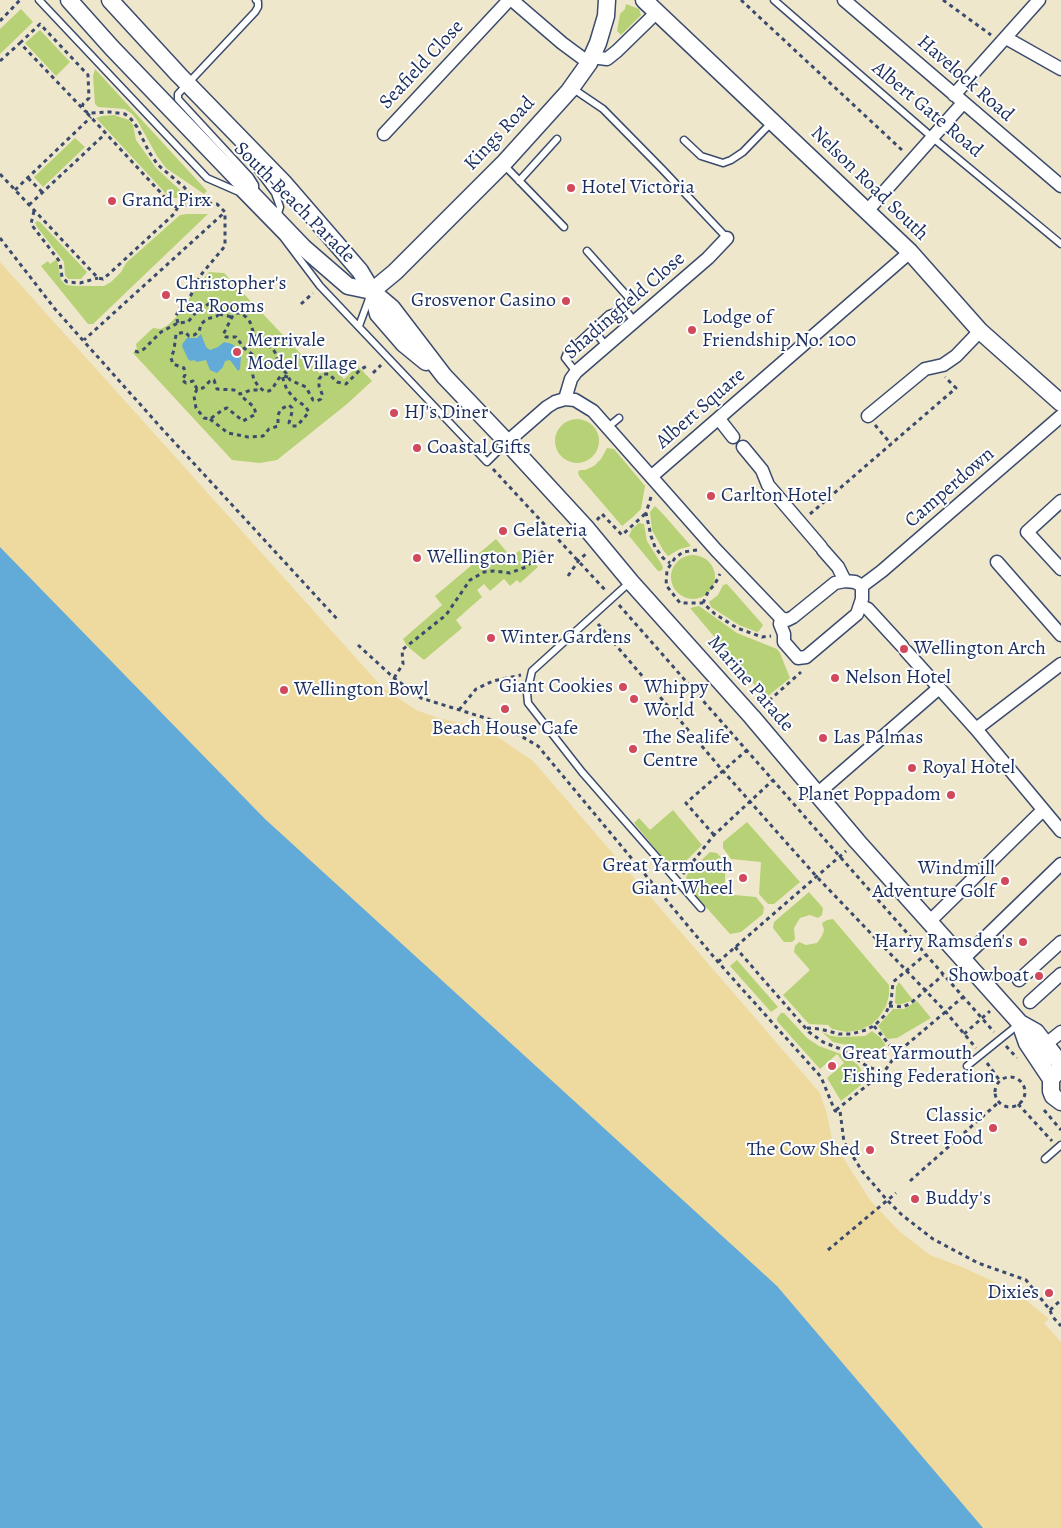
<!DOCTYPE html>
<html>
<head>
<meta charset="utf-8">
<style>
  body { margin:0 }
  canvas { display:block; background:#efe7cb }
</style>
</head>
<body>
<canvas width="1061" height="1528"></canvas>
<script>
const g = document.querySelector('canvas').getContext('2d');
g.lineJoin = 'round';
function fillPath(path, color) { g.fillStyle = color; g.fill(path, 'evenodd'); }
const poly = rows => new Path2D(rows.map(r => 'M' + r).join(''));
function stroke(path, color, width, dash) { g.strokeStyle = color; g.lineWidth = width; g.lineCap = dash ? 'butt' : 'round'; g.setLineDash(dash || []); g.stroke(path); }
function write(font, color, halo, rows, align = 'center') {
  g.font = font + ' Alegreya,serif'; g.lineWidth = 4; g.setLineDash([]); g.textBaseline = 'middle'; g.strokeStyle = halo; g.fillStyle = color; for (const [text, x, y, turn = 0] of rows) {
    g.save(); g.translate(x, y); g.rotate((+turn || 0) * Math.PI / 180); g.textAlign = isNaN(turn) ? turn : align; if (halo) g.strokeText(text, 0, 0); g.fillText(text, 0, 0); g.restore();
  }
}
fillPath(poly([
  [626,4,639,9,641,15,621,35,617,31,620,14,625,9],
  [21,9,33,22,0,54,0,29],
  [40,30,70,62,56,76,25,43],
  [95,69,207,191,204,194,166,168,157,156,137,120,132,114,125,109,98,107,95,104,93,76],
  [114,115,129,120,133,125,136,140,156,168,180,190,177,198,170,198,96,118,102,116],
  [75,138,85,147,43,187,34,177],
  [187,214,208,214,93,324,88,324,41,266,48,261,50,264,57,259,61,280,66,285,76,286,104,286,111,282,121,272,126,263,180,215],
  [37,221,40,222,87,272,81,279,68,279,65,275,64,262,37,227,35,223],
  [209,272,224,273,319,373,329,372,333,368,344,379,358,366,372,381,347,404,277,460,260,463,232,460,133,353,137,349,136,344,153,328,161,329,168,325,180,313,196,288],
  '555 441a22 22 0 1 1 44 0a22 22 0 1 1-44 0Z',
  [607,448,614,449,645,486,641,509,633,517,622,526,579,476,578,472,580,470,585,470,594,466,601,459],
  [655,506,663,514,691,546,680,549,668,556,663,550,652,530,650,512],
  [639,523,644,524,647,541,662,565,663,568,661,571,658,571,629,536,632,529],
  [496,539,511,557,523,548,538,567,520,583,517,580,510,586,504,579,490,591,484,584,477,590,482,597,456,620,462,628,424,660,407,646,403,639,442,605,435,596,479,559,477,555],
  '671 577a22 22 0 1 1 44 0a22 22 0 1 1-44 0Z',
  [727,584,763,625,759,631,757,632,739,625,711,607,709,602,718,595,723,585],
  [699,606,737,633,777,649,780,653,790,678,768,696,764,696,690,608],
  [673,810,702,845,682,865,676,866,668,864,634,823,639,818,650,830],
  [747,822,800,882,774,904,768,904,759,894,761,862,731,859,723,848,723,842],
  [710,852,717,853,726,863,724,894,756,897,764,907,763,914,741,932,730,934,688,887,686,882,686,877,689,872],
  [809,892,823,908,822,915,818,918,810,915,800,918,794,928,795,939,792,942,784,942,773,928,774,922],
  [833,919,889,985,889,995,886,1006,879,1017,872,1024,860,1030,847,1032,832,1029,828,1025,809,1024,783,995,810,970,794,952,795,946,799,942,806,945,817,943,822,936,824,930,822,923,827,920],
  [737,960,778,1007,771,1012,730,966],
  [899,982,913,1000,899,1005,895,1003,896,987],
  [917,1001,931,1018,897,1038,887,1039,878,1026,893,1009,904,1009],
  [781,1013,784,1013,807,1038,819,1046,846,1056,858,1065,863,1073,861,1085,841,1101,827,1078,844,1063,837,1054,820,1069,777,1021,777,1018],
  [872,1031,881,1038,885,1044,884,1049,876,1058,868,1060,863,1058,847,1045,833,1042,822,1032,831,1036,841,1037,865,1036]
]), '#b7d176');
fillPath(poly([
  [0,262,383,688,416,710,438,718,474,726,496,736,533,761,820,1093,827,1114,832,1140,870,1200,899,1231,930,1255,962,1267,1016,1292,1049,1319,1044,1323,1061,1342,1061,1528,702,1528,0,698]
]), '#eeda9e');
fillPath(poly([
  [201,334,206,347,210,350,218,347,224,342,232,344,239,349,241,355,240,369,238,371,230,360,225,361,223,367,217,373,210,370,206,360,197,362,194,360,191,361,188,359,182,346,183,343,188,337,189,338,197,338],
  [0,547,265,819,777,1286,983,1528,0,1528]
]), '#62abd9');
const service = poly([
  [39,0,207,178,239,192,283,237,320,286,487,462,506,443],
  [774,0,933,138,1061,244],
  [572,88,603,109,662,169,727,238],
  [684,140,701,156,723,163,731,160,743,152,772,122],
  [250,156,254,165,275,193,280,207,277,217],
  [504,165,564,227],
  [519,181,557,139],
  [255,191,255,185,250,177,178,99,178,94,255,12,258,7,258,2,256,0],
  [587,251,629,298,625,309,634,321],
  [359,326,370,296],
  [593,329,606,346],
  [576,372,565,358,567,353,609,314,625,309],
  [608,427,619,418],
  [630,582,532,671,527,693,528,703,582,772,701,908],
  [967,1066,1019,1024],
  [1045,1159,1061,1145]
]);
const minor = poly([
  [512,0,562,43,589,63],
  [844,0,1061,186],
  [1006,38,1061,69],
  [592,57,607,59,617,51,657,12],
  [954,95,1039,0],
  [384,134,509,0],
  [868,210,963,103],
  [565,399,575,400,593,411,716,550,781,618,787,620,793,617,835,583,845,581,855,582,862,586,862,599,857,614,806,657,798,658,784,642,784,634,780,624,781,618],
  [868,416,925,369,943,365,956,356,980,331],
  [719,419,733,437],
  [507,442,547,407,555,402,565,399,571,379,576,372,708,258,727,238],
  [743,447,762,470,768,485,821,547],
  [652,476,910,252],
  [1061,501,1027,532,1061,569],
  [823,550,838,567,845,581],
  [997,562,1061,635],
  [862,586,882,571,1061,416],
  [860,605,868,609,902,646],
  [906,651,976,729,1061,831],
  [976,729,1061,664],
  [817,794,939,688],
  [930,921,1043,810],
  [963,959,1061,864],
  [1019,980,1061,942],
  [1030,1002,1061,974],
  [1046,1044,1061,1032]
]);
const tertiary = poly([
  [69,0,112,48,304,248,348,286,372,291,392,308,444,376,507,442,587,529,631,582,752,717,857,841,1020,1023,1036,1032,1061,1064],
  [110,0,179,75,283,182,360,271,372,291,378,314,404,344,426,362],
  [644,0,910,252,980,331,1061,403],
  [372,291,395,272,503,164,569,91,589,63,598,43,606,16,607,0],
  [1020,1023,1027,1043,1051,1079],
  [1057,1072,1051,1079,1051,1091,1053,1096,1061,1102]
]);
stroke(service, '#3b4b6e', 9);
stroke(minor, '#3b4b6e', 15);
stroke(tertiary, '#3b4b6e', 19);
stroke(poly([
  [741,0,903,151],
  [943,0,991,35],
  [0,21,20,0],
  [20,43,40,24,88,75,89,98,83,104,82,108],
  [0,61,20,43,85,111,89,113,110,112,125,114,131,119,137,127,149,152,158,165,184,187,197,202,217,204,225,212,84,340],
  [87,113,173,206,178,207,197,202],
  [0,174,98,278,103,279,110,273,174,214,178,207],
  [28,178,43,193],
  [15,190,91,117],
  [29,205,105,134],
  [34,211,31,224,60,262,62,277,67,282,80,283,98,278],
  [0,238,55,309,164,431,338,620],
  [301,304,313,293],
  [219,314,217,316,207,319,201,324,199,332,194,335,189,336,185,332,176,334,174,350,171,358,173,364,184,368,185,375,182,380,186,383,193,381,197,389,203,388,210,381,214,380,217,389,234,390,240,394,251,390,261,390],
  [178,323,176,316,180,307,191,295,200,276,225,246,225,213],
  [135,351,138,352,144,349,161,332,178,323,188,322,197,311,212,302,216,302,219,306,219,314,232,317],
  [373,373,381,365],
  [288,377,282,376,279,378,272,389,269,391,264,391,259,387,254,380,252,372,253,355,244,348,236,337,226,337,223,335,232,317,236,313,241,313,246,317,250,322,254,334,260,340,273,349,276,354,279,366,286,373,290,380,306,387,313,400,317,401,321,399,322,394,319,386,319,379,323,374,329,374,337,382,346,384,361,369,367,366],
  [197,389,194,396,196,408,204,418,210,419,224,409,227,408,243,421,256,414,254,407,240,395],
  [210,419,228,433,248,437,263,436,269,429,278,426,278,415,281,409,289,405,292,408,292,412,289,423,292,426,297,426,309,412,305,406,296,400,287,390,282,376],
  [875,425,891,444],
  [493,469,606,591],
  [651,497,646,513,651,536,655,547,663,558,670,563],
  [810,514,956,388,945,377],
  [597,520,602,514,622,535,646,513],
  [697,550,683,552,675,558,667,570,666,585,680,603,703,603,715,614,737,628,762,637,771,636],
  [568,576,579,560,587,553,586,552],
  [703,603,708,592,715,584,720,574],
  [619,605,994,1032],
  [598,624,723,771,816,876,945,1011,976,1048],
  [358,645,394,678,421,698,495,721,538,746,718,962,821,1077,835,1111,840,1111,844,1142,862,1171,888,1201,902,1215,933,1239,978,1263,1026,1280,1050,1310,1052,1316,1061,1326],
  [394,678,403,664,402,650,446,615,470,580,484,572,494,571,510,573,526,567,544,550],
  [763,706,801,672],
  [459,710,476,689,493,681,521,675],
  [714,835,686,803,747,750],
  [683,874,714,835,773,780],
  [658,892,668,885],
  [735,947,809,1032,823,1042,843,1050,868,1067,884,1072],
  [718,962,846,851],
  [889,1006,903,1007,911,1003,943,975],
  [874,1026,897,1054],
  [807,1028,820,1029,839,1034,851,1034,866,1030,875,1025,885,1015,891,1002,893,982,925,955],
  [964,1034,990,1011],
  [1006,1046,1017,1058],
  [987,1063,1000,1081],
  '995 1092a15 15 0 1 1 30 0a15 15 0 1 1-30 0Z',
  [1018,1104,1052,1141],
  [836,1110,884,1072,898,1052,963,997],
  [1044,1110,1061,1130],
  [910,1181,999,1102],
  [828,1250,896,1193],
  [1050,1310,1061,1300]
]), '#3b4b6e', 3, [4, 4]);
stroke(service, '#fff', 6);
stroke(minor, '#fff', 12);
stroke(tertiary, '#fff', 16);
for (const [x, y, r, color] of [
  [571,188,5,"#d1495b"],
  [112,201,5,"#d1495b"],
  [166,295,5,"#d1495b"],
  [566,301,5,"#d1495b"],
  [692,330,5,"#d1495b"],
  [237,352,5,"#d1495b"],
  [394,413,5,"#d1495b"],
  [417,448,5,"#d1495b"],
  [711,496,5,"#d1495b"],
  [503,531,5,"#d1495b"],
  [417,558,5,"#d1495b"],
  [491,638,5,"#d1495b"],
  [904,649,5,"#d1495b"],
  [835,678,5,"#d1495b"],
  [623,687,5,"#d1495b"],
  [284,690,5,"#d1495b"],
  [634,699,5,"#d1495b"],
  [505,709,5,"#d1495b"],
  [823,738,5,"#d1495b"],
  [633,749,5,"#d1495b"],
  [912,768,5,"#d1495b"],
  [951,795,5,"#d1495b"],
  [743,878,5,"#d1495b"],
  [1005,881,5,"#d1495b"],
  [1023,942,5,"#d1495b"],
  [1039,976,5,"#d1495b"],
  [832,1066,5,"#d1495b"],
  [993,1128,5,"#d1495b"],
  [870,1150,5,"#d1495b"],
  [915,1199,5,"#d1495b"],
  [1049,1293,5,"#d1495b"]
]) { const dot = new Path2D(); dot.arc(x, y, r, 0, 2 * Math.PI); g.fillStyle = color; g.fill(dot); stroke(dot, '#fff', 2); }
write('20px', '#1b2f5e', '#fff', [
  ["Seafield Close",422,65,-47],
  ["Havelock Road",965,79,41],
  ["Albert Gate Road",927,110,40],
  ["Kings Road",500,134,-47],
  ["Nelson Road South",869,184,44],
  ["South Beach Parade",294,203,45],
  ["Shadingfield Close",625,306,-41],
  ["Albert Square",701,409,-41],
  ["Camperdown",950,488,-41],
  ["Marine Parade",750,684,49]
]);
write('20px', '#1b2f5e', '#fff', [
  ["Hotel Victoria",581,188],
  ["Grand Pirx",122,201],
  ["Christopher's",176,284],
  ["Tea Rooms",176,307],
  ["Grosvenor Casino",556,301,"right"],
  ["Lodge of",702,318],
  ["Friendship No. 100",702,341],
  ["Merrivale",247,341],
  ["Model Village",247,364],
  ["HJ's Diner",404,413],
  ["Coastal Gifts",427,448],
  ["Carlton Hotel",721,496],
  ["Gelateria",513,531],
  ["Wellington Pier",427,558],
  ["Winter Gardens",501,638],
  ["Wellington Arch",914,649],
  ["Nelson Hotel",845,678],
  ["Giant Cookies",613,687,"right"],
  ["Whippy",644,688],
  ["World",644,711],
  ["Wellington Bowl",294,690],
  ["Beach House Cafe",505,729,"center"],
  ["The Sealife",643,738],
  ["Centre",643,761],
  ["Las Palmas",833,738],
  ["Royal Hotel",922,768],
  ["Planet Poppadom",941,795,"right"],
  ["Great Yarmouth",733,866,"right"],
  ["Giant Wheel",733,889,"right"],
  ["Windmill",995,869,"right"],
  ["Adventure Golf",995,892,"right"],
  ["Harry Ramsden's",1013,942,"right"],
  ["Showboat",1029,976,"right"],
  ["Great Yarmouth",842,1054],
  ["Fishing Federation",842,1077],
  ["Classic",983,1116,"right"],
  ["Street Food",983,1139,"right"],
  ["The Cow Shed",860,1150,"right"],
  ["Buddy's",925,1199],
  ["Dixies",1039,1293,"right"]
], 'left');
</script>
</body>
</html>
